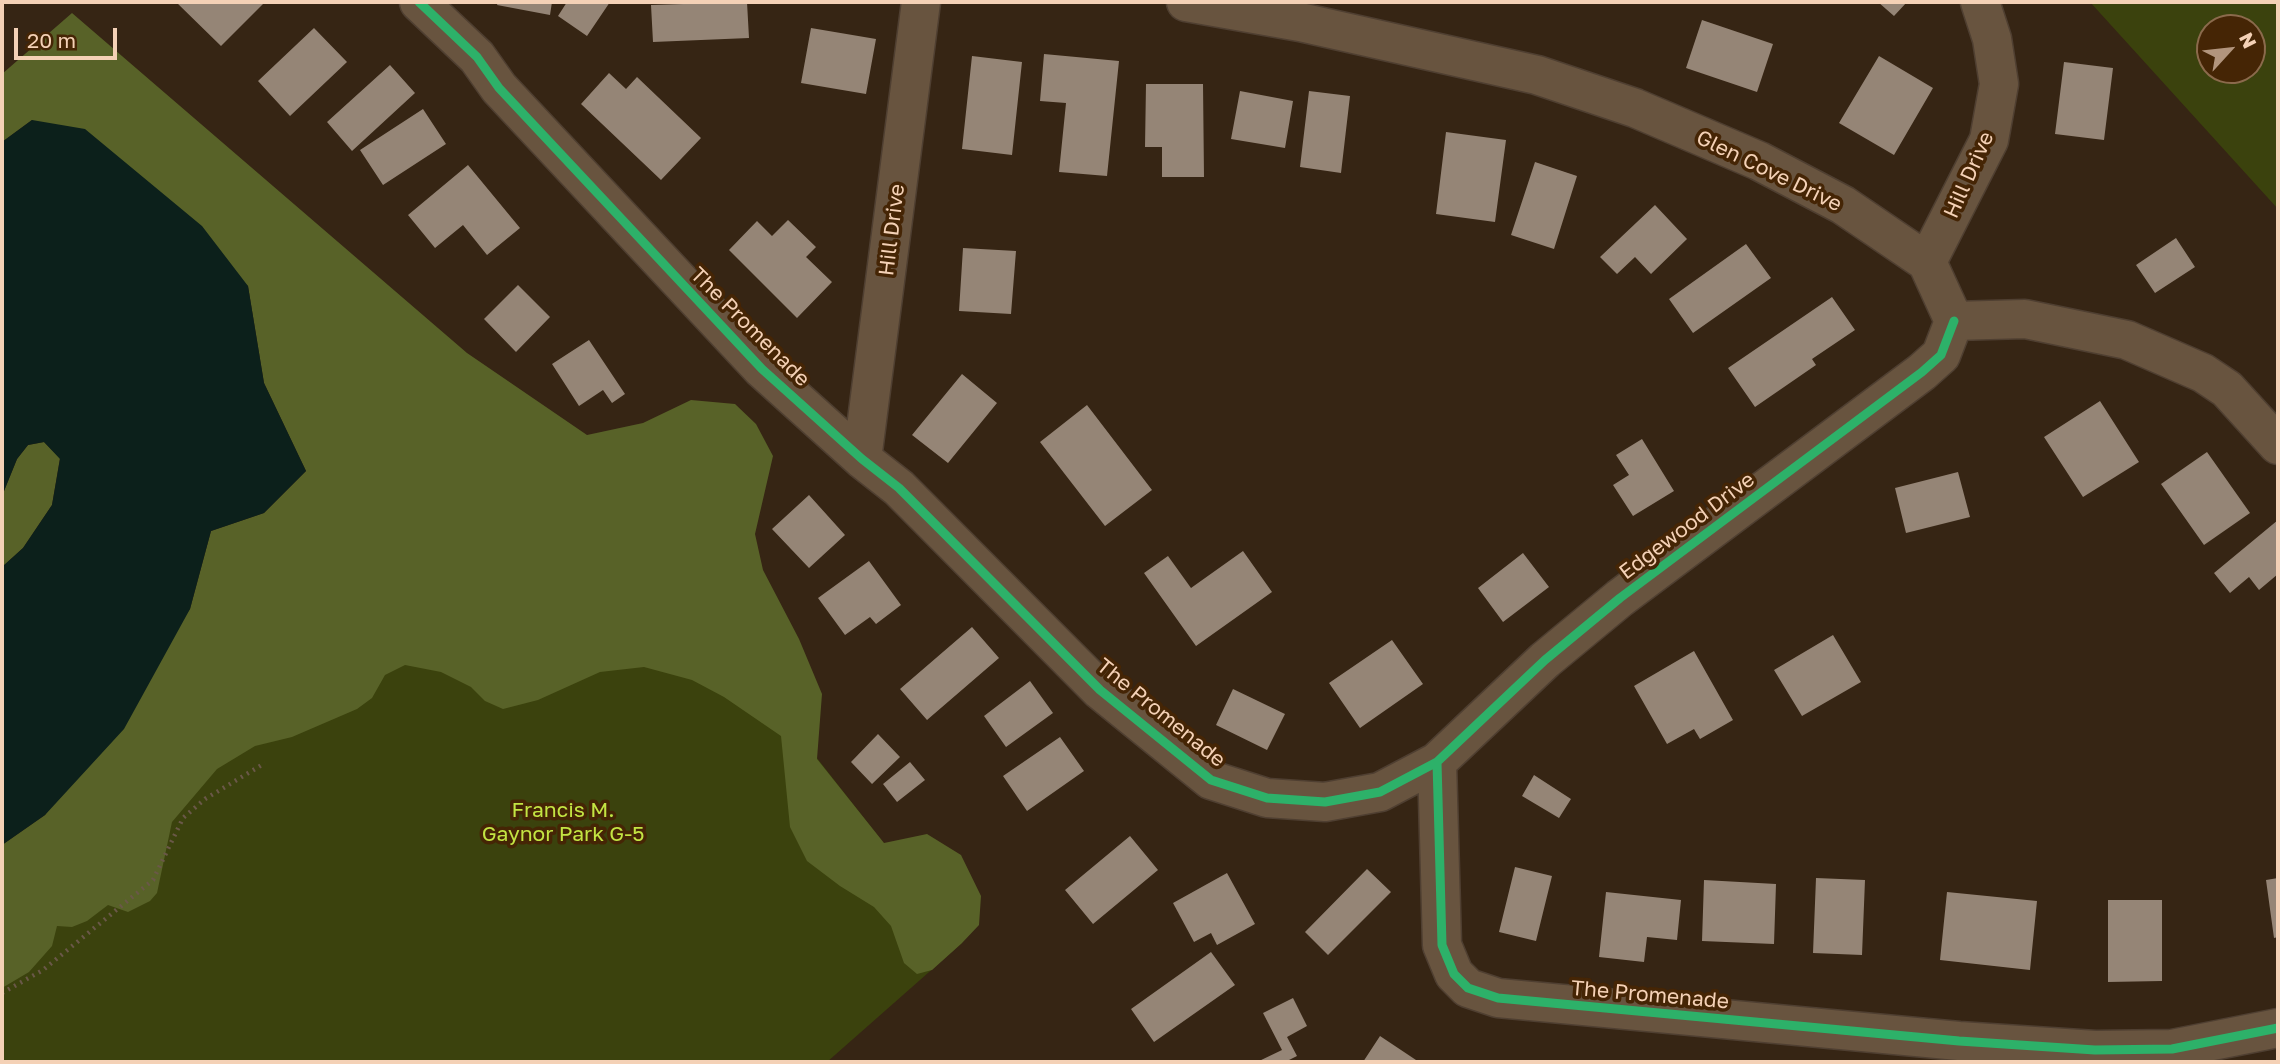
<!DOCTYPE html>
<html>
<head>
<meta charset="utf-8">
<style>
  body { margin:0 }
  #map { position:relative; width:2280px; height:1064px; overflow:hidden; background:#362514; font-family:"Golos Text",sans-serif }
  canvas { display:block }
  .frame { position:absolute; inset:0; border:4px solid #f4d1b6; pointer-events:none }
  .north { position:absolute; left:2196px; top:14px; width:70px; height:70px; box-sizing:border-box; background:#452505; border:2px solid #8b6a4c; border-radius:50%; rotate:63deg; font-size:19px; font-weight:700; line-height:28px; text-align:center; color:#f4d1b6 }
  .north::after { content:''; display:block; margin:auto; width:24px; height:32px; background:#b2957d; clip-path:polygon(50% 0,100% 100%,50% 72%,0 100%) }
  .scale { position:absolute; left:14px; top:28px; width:103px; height:32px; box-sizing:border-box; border:4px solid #f4d1b6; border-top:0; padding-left:9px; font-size:21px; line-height:24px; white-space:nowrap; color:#f4d1b6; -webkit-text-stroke:5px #452505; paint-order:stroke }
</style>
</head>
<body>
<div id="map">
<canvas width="2280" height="1064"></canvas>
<div class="frame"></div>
<div class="north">N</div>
<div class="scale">20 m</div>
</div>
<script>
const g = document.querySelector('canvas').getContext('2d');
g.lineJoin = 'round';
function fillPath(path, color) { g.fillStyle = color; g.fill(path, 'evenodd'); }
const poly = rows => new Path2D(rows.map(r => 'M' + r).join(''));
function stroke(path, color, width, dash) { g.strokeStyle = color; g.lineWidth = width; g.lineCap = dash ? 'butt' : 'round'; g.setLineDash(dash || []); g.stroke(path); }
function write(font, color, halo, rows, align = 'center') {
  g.font = font + ' "Golos Text",sans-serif'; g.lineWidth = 7; g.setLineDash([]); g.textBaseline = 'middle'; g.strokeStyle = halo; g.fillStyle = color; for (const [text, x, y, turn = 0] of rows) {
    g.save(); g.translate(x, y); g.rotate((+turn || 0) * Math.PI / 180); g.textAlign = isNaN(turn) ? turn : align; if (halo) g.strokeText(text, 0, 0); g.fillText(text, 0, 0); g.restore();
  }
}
fillPath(poly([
  [2090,2,2278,2,2278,209],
  [2210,28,2252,28,2252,70,2210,70],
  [617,503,962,943,827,1062,2,1062,2,892]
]), '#3b420d');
fillPath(poly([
  [72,13,467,353,587,435,643,423,691,400,735,404,756,424,773,456,755,534,763,570,799,639,822,694,817,759,884,843,927,834,961,855,981,896,979,925,962,943,932,970,917,974,904,963,891,926,874,907,840,886,807,861,790,827,781,736,724,697,692,680,644,667,600,672,538,700,503,709,485,701,471,687,441,672,405,665,385,675,372,698,357,709,292,737,255,746,217,769,172,822,157,893,150,901,128,912,108,905,87,921,72,927,57,926,52,946,29,972,2,988,2,845,45,815,190,609,211,531,264,513,306,471,264,383,248,286,32,120,2,142,2,74],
  [44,442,60,458,52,505,23,548,2,567,2,496,17,459,28,445]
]), '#586228');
fillPath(poly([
  [32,120,85,129,202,226,248,286,264,383,306,471,264,513,211,531,190,609,124,729,45,815,2,845,2,567,23,548,52,505,60,459,44,442,28,445,17,459,2,496,2,142]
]), '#0c201b');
fillPath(poly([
  [176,2,265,2,221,46],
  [498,2,552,2,550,15,497,5],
  [567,2,610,2,587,36,558,16],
  [747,2,749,38,653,42,651,5],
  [1878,2,1907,2,1894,16],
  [1702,20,1773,44,1757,92,1686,68],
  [314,28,347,62,290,116,258,81],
  [811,28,876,39,866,94,801,83],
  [1044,54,1119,61,1107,176,1059,172,1066,103,1040,101],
  [972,56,1022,62,1012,155,962,149],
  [1879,56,1933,88,1894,155,1839,123],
  [2064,62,2113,68,2104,140,2055,134],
  [390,65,415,93,352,151,327,122],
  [609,73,626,89,637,77,701,138,661,180,581,104],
  [1146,84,1203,84,1204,177,1162,177,1162,147,1145,147],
  [1240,91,1293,101,1285,148,1231,139],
  [1309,91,1350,96,1341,173,1300,167],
  [423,109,446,144,383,185,360,150],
  [1446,132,1506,140,1495,222,1436,214],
  [1535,162,1577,176,1554,249,1511,235],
  [468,165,520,228,487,255,463,225,435,248,408,215],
  [1655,205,1687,239,1651,274,1635,257,1617,274,1600,257],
  [788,220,816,247,806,257,832,282,797,318,729,250,757,221,772,236],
  [2176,238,2195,267,2155,293,2136,265],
  [1746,244,1771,278,1693,333,1669,299],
  [963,248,1016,251,1011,314,959,311],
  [518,285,550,317,516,352,484,319],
  [1832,297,1855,330,1812,359,1816,365,1755,407,1728,368],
  [589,340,625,394,612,403,603,390,579,406,552,364],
  [962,374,997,403,948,463,912,435],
  [2100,401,2139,462,2083,497,2044,437],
  [1087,405,1152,490,1105,526,1040,442],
  [1642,439,1674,491,1633,516,1613,485,1629,475,1616,455],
  [2207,452,2250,513,2204,545,2161,484],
  [1958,472,1970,517,1906,533,1895,488],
  [809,495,845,535,809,568,772,529],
  [2278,520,2278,574,2259,590,2249,577,2230,593,2214,573],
  [1243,551,1272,592,1196,646,1144,573,1168,556,1191,588],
  [1523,553,1549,587,1503,622,1478,588],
  [869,561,901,605,876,624,870,617,845,635,818,598],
  [972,627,999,658,927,720,900,689],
  [1833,635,1861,682,1802,716,1774,670],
  [1392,640,1423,684,1360,728,1329,683],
  [1694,651,1733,720,1700,739,1694,729,1667,744,1634,686],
  [1030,681,1053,713,1006,747,984,716],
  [1233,689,1285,714,1267,750,1216,725],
  [878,734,900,757,872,784,851,762],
  [1060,737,1084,771,1027,811,1003,776],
  [910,762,925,780,897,802,883,784],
  [1534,775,1571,799,1559,818,1522,796],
  [1130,836,1158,870,1093,924,1065,890],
  [1515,867,1552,876,1536,941,1499,932],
  [1367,869,1391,892,1328,955,1305,932],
  [1227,873,1255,924,1217,945,1211,933,1194,942,1173,903],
  [1816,878,1865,880,1862,955,1813,953],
  [2278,878,2278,937,2274,938,2266,880],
  [1704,880,1776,884,1774,944,1702,941],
  [1606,892,1681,900,1677,940,1647,937,1644,962,1599,957],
  [1947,892,2037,901,2030,970,1940,960],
  [2108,900,2162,900,2162,981,2108,982],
  [1211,952,1235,985,1154,1042,1131,1009],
  [1293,998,1307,1026,1287,1037,1297,1056,1285,1062,1257,1062,1282,1050,1263,1013],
  [1380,1036,1419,1062,1363,1062]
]), '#958576');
const minor = poly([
  [419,2,477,57,499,88,762,369,862,459,899,488,1100,690,1211,780,1267,798,1325,802,1380,792,1437,762,1545,660,1620,598,1922,372,1941,355,1954,321],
  [1186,2,1300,22,1537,75,1635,108,1759,161,1843,205,1927,262,1954,321],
  [1927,262,1989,140,1999,84,1992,39,1980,2],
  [1954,321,2025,319,2127,340,2203,373,2227,389,2278,445],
  [862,459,921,2],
  [1437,762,1442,945,1454,974,1468,988,1498,998,1959,1041,2095,1050,2172,1049,2278,1028]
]);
stroke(minor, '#4f3f31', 41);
stroke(poly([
  [2,993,43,970,153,880,183,818,205,799,265,763]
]), '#6a5848', 4.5, [2, 5]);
stroke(minor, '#68543f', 38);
stroke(poly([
  [419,2,477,57,499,88,762,369,862,459,899,488,1100,690,1211,780,1267,798,1325,802,1380,792,1437,762,1545,660,1620,598,1922,372,1941,355,1954,321],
  [1437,762,1442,945,1454,974,1468,988,1498,998,1959,1041,2095,1050,2172,1049,2278,1028]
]), '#2db169', 9);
write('21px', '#f4d1b6', '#452505', [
  ["Glen Cove Drive",1769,171,26],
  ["Hill Drive",1969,175,-66],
  ["Hill Drive",892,230,-83],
  ["The Promenade",750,327,45],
  ["Edgewood Drive",1687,526,-37],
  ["The Promenade",1161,713,39],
  ["The Promenade",1650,995,5]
]);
write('21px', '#c3e443', '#452505', [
  ["Francis M.",563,810],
  ["Gaynor Park G-5",563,834]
]);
</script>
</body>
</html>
